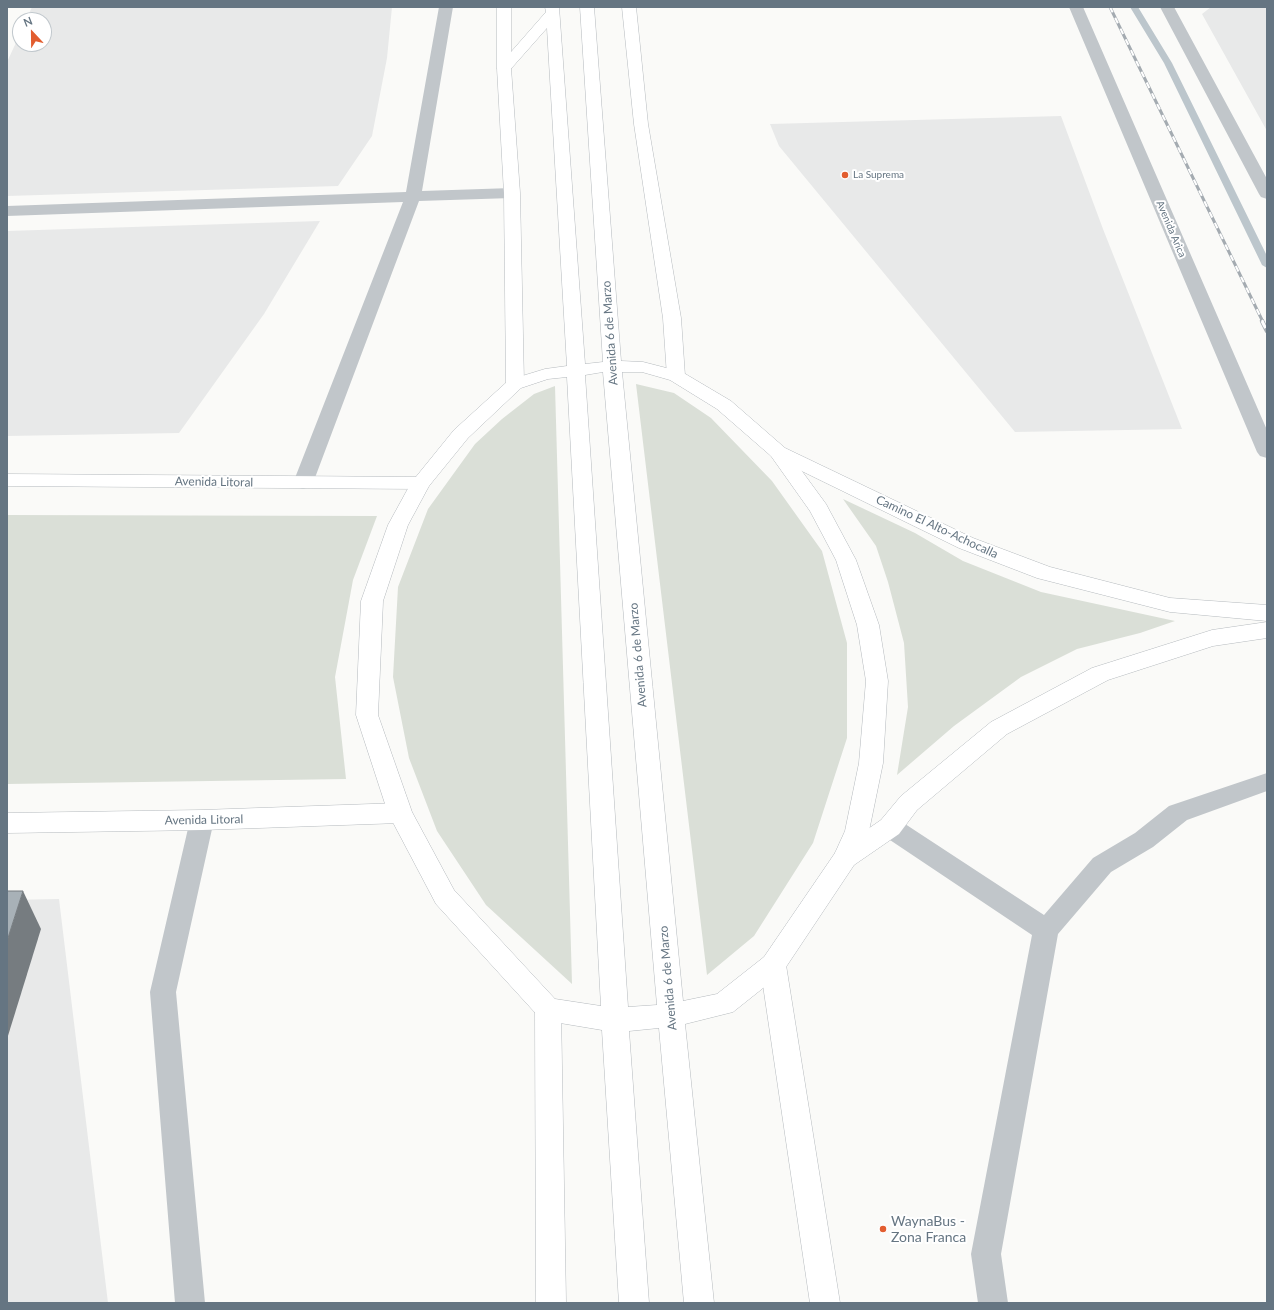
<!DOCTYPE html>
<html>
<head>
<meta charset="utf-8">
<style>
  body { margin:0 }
  #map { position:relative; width:1274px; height:1310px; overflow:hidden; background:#fafaf8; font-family:Lato,sans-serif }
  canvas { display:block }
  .frame { position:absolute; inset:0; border:8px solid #657582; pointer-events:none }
  .north { position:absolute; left:12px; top:12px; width:40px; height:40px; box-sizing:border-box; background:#fff; border:1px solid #c1c8cd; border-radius:50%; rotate:338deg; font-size:11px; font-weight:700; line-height:16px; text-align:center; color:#657582 }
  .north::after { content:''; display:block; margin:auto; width:14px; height:18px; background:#e25d2f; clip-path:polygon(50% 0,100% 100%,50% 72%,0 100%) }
</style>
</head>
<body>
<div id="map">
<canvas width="1274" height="1310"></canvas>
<div class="frame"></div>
<div class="north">N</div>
</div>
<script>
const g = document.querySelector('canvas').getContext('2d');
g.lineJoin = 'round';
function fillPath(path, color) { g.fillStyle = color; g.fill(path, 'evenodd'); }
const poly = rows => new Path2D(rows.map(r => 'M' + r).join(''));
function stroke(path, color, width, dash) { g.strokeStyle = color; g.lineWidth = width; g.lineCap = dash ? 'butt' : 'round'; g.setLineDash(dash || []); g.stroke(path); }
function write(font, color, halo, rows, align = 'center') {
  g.font = font + ' Lato,sans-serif'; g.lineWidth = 4; g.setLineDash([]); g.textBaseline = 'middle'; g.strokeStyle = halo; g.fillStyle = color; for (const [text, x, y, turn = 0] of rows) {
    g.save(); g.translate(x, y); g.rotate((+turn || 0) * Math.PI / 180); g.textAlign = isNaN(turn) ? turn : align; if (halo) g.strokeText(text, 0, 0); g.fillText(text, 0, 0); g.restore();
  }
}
fillPath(poly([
  [32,7,392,7,387,58,372,136,338,186,7,196,7,62,20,34,20,44,44,44,44,20,26,20],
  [1211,7,1267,7,1267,131,1202,14],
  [1061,116,1103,229,1182,429,1015,432,779,146,770,124],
  [320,221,264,314,179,433,7,436,7,231],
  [59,899,108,1303,7,1303,7,900]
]), '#e8e9e9');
fillPath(poly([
  [636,384,674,393,711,418,772,481,822,551,847,643,847,738,813,843,754,936,707,975],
  [555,386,572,984,486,905,437,831,409,758,393,677,398,587,428,509,475,444,502,419,534,394],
  [843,499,915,533,963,561,1041,592,1175,621,1140,633,1077,649,1021,677,954,726,897,775,908,707,904,643,888,582,876,546],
  [7,515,377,516,353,580,335,677,346,779,7,784]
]), '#dadfd7');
fillPath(poly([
  [1130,7,1138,7,1172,63,1267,256,1267,268,1262,265,1164,63,1130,7]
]), '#bcc6cc');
const major = poly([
  [497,7,511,7,511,68,520,193,524,384,521,388,515,390,509,388,506,384,504,193,497,68,497,7],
  [622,7,636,7,648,124,681,318,685,376,682,380,676,381,670,380,667,376,663,318,634,124,622,7],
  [778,446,785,448,973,538,1050,567,1170,598,1267,605,1267,621,1170,612,1037,578,959,548,771,456,768,452,771,448,778,446],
  [7,474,421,477,428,479,431,483,428,487,421,489,7,486,7,474],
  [1267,622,1267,638,1213,646,1108,680,1007,734,917,810,899,834,854,865,845,868,836,865,833,858,836,851,881,820,901,796,991,722,1092,668,1212,630,1267,622],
  [400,803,409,806,412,813,409,820,400,823,202,830,7,833,7,813,202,810,400,803],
  [773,954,782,957,786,965,840,1303,810,1303,760,965,764,957,773,954],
  [548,997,557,1001,561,1009,566,1303,536,1303,535,1009,539,1001,548,997]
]);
const highway = poly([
  [545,7,559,7,585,364,603,362,580,7,594,7,621,361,643,362,682,372,731,401,785,448,826,504,856,560,879,625,888,681,883,763,869,831,854,865,782,973,733,1012,685,1024,714,1303,684,1303,659,1028,629,1031,649,1303,619,1303,602,1030,548,1021,539,1017,436,904,388,813,356,715,361,601,388,525,411,483,454,430,509,380,545,369,567,366,547,28,509,71,504,72,499,71,497,68,546,12,545,7],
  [603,372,657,1005,628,1007,585,375,603,372],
  [622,372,642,372,670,380,717,409,771,456,810,511,836,560,857,625,866,681,859,763,845,831,835,853,764,957,717,994,683,1001,622,372],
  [567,377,600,988,601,1006,555,999,454,890,412,812,378,715,383,601,408,525,429,486,468,438,521,388,548,379,567,377]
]);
stroke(major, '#b5babe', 1);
stroke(highway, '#b4b9bd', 1);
fillPath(poly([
  [439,7,453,7,422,191,512,188,518,190,520,193,518,196,512,198,419,201,313,483,310,487,303,489,296,487,293,483,403,202,7,216,7,206,406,192,439,7],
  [1069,7,1083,7,1267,430,1267,458,1260,456,1257,452,1069,7],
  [1160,7,1174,7,1267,179,1267,199,1261,197,1259,194,1160,7],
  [1267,773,1267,791,1187,820,1153,847,1111,872,1058,934,1001,1254,1008,1303,978,1303,971,1254,1032,935,881,834,878,827,881,820,890,817,899,820,1044,915,1093,858,1135,833,1169,806,1267,773],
  [202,810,211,813,214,820,176,992,205,1303,175,1303,150,992,190,820,193,813,202,810]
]), '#c1c6ca');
fillPath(major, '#fff');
fillPath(highway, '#fff');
const railFar1 = poly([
  [1110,7,1263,322]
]);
const rail = poly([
  [1262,321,1267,331]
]);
stroke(railFar1, '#a4abb1', 3);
stroke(rail, '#a4abb1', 4.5);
stroke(railFar1, '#fff', 2, [6]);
stroke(rail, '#fff', 3, [8]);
fillPath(poly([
  [23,891,41,929,7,1039,7,941]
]), '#767c80');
const building = poly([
  [7,891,23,891,7,941,7,891]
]);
fillPath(building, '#a8b1b7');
stroke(building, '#767c80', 1);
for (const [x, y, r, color] of [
  [845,175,4,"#e25d2f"],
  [883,1229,4,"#e25d2f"]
]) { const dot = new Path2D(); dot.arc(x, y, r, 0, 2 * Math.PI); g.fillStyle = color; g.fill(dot); stroke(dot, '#fff', 1.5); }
write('10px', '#657582', '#fff', [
  ["La Suprema",853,175]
], 'left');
write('10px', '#657582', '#fff', [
  ["Avenida Arica",1171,229,67]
]);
write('12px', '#657582', '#fff', [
  ["Avenida 6 de Marzo",610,333,-94],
  ["Avenida Litoral",214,482,1],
  ["Camino El Alto-Achocalla",937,527,25],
  ["Avenida 6 de Marzo",638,655,-95],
  ["Avenida Litoral",204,820,-1],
  ["Avenida 6 de Marzo",668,978,-95]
]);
write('14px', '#657582', '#fff', [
  ["WaynaBus -",891,1221],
  ["Zona Franca",891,1237]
], 'left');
</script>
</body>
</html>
